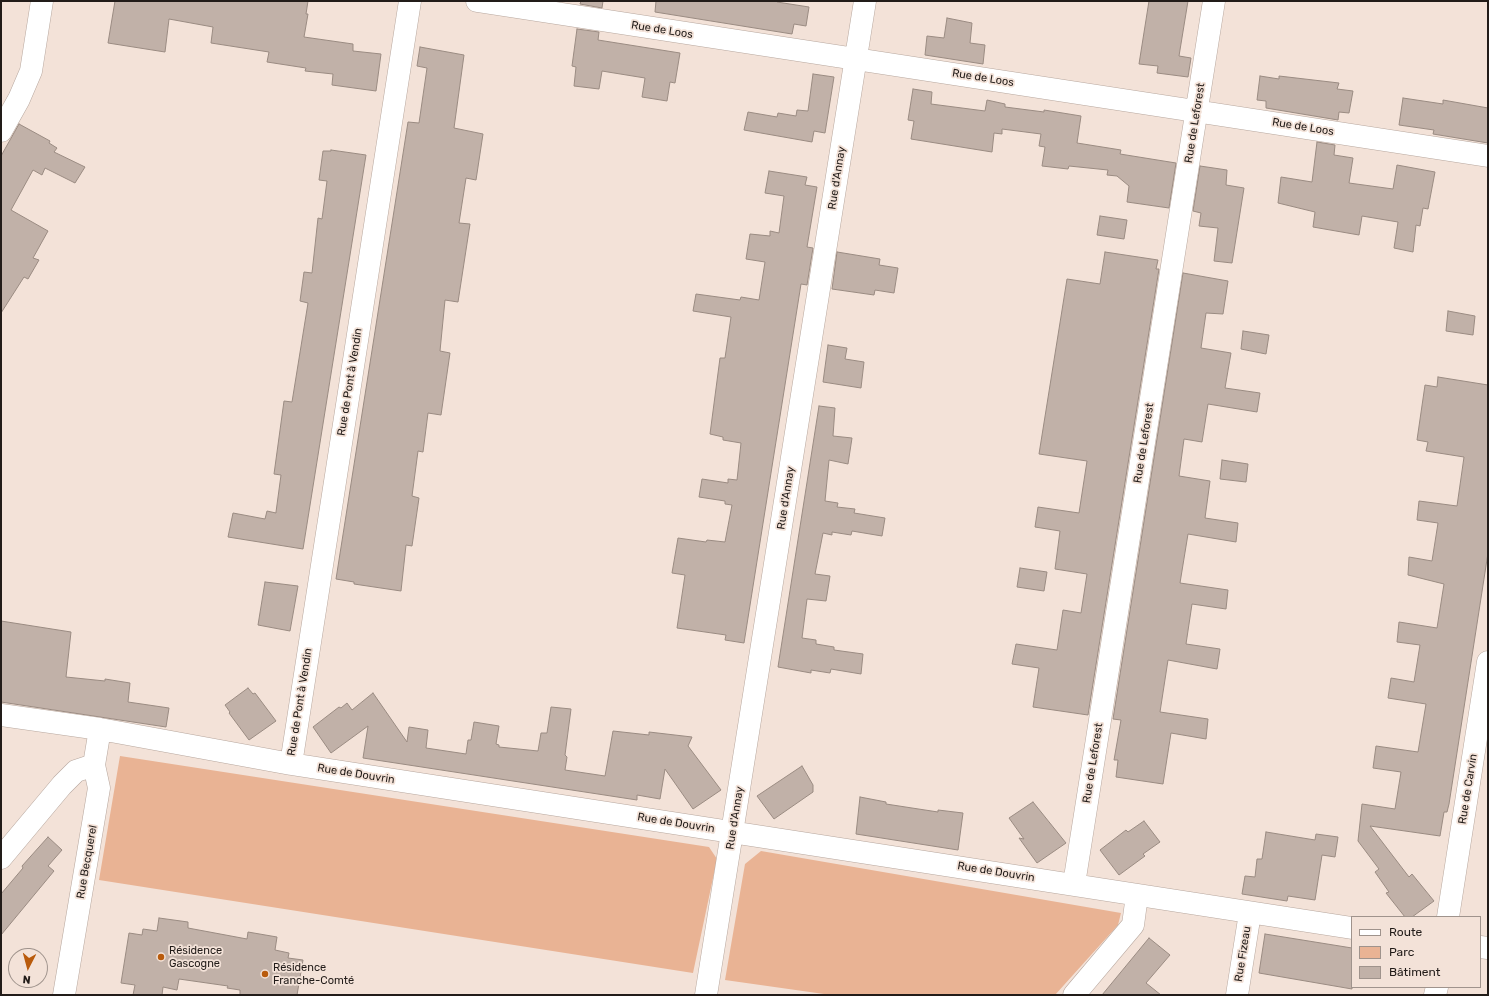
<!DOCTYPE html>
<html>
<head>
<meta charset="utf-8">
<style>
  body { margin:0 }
  #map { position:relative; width:1489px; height:996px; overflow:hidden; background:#f3e2d8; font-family:Rubik,sans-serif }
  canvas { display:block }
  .frame { position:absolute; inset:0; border:2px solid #221c19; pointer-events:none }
  .legend { position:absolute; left:1351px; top:916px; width:130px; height:72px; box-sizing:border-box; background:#f3e2d8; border:1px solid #9f938c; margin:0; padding:5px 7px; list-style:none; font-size:12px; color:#221c19 }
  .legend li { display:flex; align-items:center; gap:8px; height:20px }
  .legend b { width:20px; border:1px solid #9f938c }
  .north { position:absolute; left:8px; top:948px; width:40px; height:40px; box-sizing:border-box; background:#f3e2d8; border:1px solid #9f938c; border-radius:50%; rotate:186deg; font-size:11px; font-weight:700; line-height:16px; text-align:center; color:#221c19 }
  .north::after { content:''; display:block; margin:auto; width:14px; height:18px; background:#b95b0c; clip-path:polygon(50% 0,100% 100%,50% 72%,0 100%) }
</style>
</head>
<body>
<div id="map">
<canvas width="1489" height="996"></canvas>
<div class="frame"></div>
<ul class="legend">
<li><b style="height:5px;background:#fff"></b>Route</li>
<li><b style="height:11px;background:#e9b394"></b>Parc</li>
<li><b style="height:11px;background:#c1b1a8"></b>Bâtiment</li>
</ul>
<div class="north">N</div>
</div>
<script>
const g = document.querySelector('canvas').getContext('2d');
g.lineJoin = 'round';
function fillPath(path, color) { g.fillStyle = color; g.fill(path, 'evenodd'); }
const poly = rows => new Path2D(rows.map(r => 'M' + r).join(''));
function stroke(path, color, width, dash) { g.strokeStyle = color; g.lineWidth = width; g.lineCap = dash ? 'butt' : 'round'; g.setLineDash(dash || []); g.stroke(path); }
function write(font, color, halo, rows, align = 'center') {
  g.font = font + ' Rubik,sans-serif'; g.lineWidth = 3.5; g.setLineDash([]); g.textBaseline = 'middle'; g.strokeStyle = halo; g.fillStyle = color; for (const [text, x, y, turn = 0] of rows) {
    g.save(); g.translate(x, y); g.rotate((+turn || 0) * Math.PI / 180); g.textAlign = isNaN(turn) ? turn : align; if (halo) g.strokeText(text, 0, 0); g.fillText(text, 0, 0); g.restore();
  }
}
fillPath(poly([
  [120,756,709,847,717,859,693,973,99,880],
  [761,851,1121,913,1118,925,1055,995,831,995,725,980,745,864]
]), '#e9b394');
const building = poly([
  [115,1,308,1,306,14,308,14,304,37,353,44,353,51,381,54,376,91,332,85,333,74,305,71,306,68,267,62,269,52,211,43,213,27,169,19,165,52,108,43,115,1],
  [581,1,603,1,602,8,580,4,581,1],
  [656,1,777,1,777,2,809,7,806,26,794,24,792,34,655,12,656,1],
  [1149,1,1188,1,1179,56,1191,58,1188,77,1157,73,1158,66,1139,64,1149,1],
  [947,18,972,23,970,43,985,45,983,64,925,55,927,36,944,38,947,18],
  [577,29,599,32,598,40,680,53,675,83,670,82,667,101,642,97,645,78,608,72,602,71,599,89,574,86,576,67,572,66,577,29],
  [420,47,464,55,454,128,483,134,476,180,466,178,459,223,470,224,458,302,445,300,440,351,450,353,441,415,428,413,423,452,418,451,412,496,419,498,412,546,406,545,401,591,354,584,354,582,336,579,408,122,419,123,427,68,417,66,420,47],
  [813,74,834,77,825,133,814,131,812,142,744,130,748,112,777,117,778,113,796,116,797,110,808,111,813,74],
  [1260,76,1279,79,1279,76,1339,83,1337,89,1353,91,1349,113,1339,112,1338,120,1266,108,1266,101,1257,100,1260,76],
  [913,89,932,92,931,104,985,111,987,100,1005,104,1005,107,1044,112,1044,110,1081,116,1077,143,1121,150,1120,154,1176,163,1169,208,1127,202,1129,186,1117,176,1107,175,1108,170,1069,166,1068,169,1042,166,1045,147,1039,146,1041,134,1002,129,1002,134,994,133,992,152,911,139,914,121,908,120,913,89],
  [1403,98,1443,104,1443,100,1488,108,1488,143,1433,134,1434,130,1399,125,1403,98],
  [19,124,50,141,49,143,57,148,54,152,85,167,75,183,45,168,42,175,33,170,11,210,48,231,33,258,39,260,28,279,24,277,1,313,1,156,19,124],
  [1317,142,1335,145,1334,155,1353,158,1349,183,1393,189,1397,165,1435,172,1428,209,1423,208,1420,226,1416,225,1413,252,1394,248,1398,222,1362,216,1359,235,1313,227,1315,212,1278,203,1281,177,1312,182,1317,142],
  [331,150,366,155,303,549,228,537,233,513,265,519,267,511,276,513,276,512,281,475,274,474,284,401,292,402,308,303,300,301,304,272,312,273,318,218,322,219,327,181,319,180,323,151,331,151,331,150],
  [1200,166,1227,170,1226,185,1244,188,1232,263,1214,261,1218,228,1199,226,1201,213,1193,211,1200,166],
  [769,171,807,177,805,185,817,187,807,247,813,248,807,285,801,284,744,643,725,640,726,635,677,628,685,575,672,573,678,538,706,542,707,540,725,542,732,505,725,504,725,501,699,497,702,479,728,483,728,479,737,480,741,443,723,440,723,437,710,434,720,358,725,358,731,317,693,311,696,294,740,300,741,297,759,300,765,262,746,259,750,234,770,236,770,231,779,233,784,196,765,193,769,171],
  [1100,216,1127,220,1124,239,1097,235,1100,216],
  [837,252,880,259,879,265,898,268,894,293,875,290,874,295,832,289,837,252],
  [1105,252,1158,260,1156,269,1159,269,1088,715,1033,707,1039,668,1012,664,1016,644,1057,650,1063,610,1081,613,1087,574,1055,569,1060,531,1035,527,1038,507,1079,513,1087,461,1039,454,1067,279,1100,284,1105,252],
  [1183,273,1228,281,1223,314,1206,313,1201,348,1231,353,1225,388,1260,393,1257,412,1208,404,1202,442,1184,439,1179,476,1210,481,1205,518,1238,523,1236,542,1188,534,1180,583,1228,590,1226,609,1192,604,1186,644,1220,649,1217,669,1168,660,1160,712,1208,719,1206,739,1171,733,1163,784,1116,777,1118,760,1114,760,1121,720,1113,719,1183,273],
  [1448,311,1475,316,1473,335,1446,331,1448,311],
  [1243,331,1269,335,1266,354,1241,349,1243,331],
  [828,345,847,348,845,359,864,362,861,388,823,382,828,345],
  [1438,377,1488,385,1488,553,1449,804,1447,812,1444,812,1440,836,1370,826,1409,877,1412,874,1434,901,1412,917,1405,917,1386,893,1389,892,1375,872,1379,869,1358,841,1362,804,1395,809,1401,772,1373,768,1376,746,1418,752,1426,704,1388,698,1391,678,1414,682,1420,645,1397,642,1399,622,1437,628,1444,584,1408,575,1409,557,1432,561,1438,523,1417,520,1419,501,1457,506,1464,457,1426,451,1428,442,1417,440,1425,385,1437,387,1438,377],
  [819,406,835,408,833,436,852,438,848,464,829,460,825,501,838,503,837,507,855,509,854,513,885,518,882,536,852,531,851,535,832,532,832,535,823,533,815,574,830,576,826,601,807,599,802,638,816,640,816,644,834,647,834,650,863,654,861,674,831,669,830,673,811,670,811,673,778,667,819,406],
  [1222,460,1248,464,1246,482,1220,479,1222,460],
  [1020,568,1047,572,1044,591,1017,587,1020,568],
  [265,582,298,586,290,631,258,625,265,582],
  [1,621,71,632,66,677,105,681,105,679,130,683,128,702,169,708,166,727,1,702,1,621],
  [248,688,253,694,255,693,276,721,249,740,229,713,230,712,225,705,248,688],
  [373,693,407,742,409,727,428,730,426,748,466,754,468,740,471,740,474,722,499,726,496,744,499,745,499,747,538,751,541,733,547,733,551,707,571,709,565,755,567,757,565,770,605,776,613,731,649,735,649,732,692,737,688,746,721,790,693,809,665,769,660,799,637,795,637,800,363,758,368,726,331,753,313,727,339,707,341,708,347,703,352,710,373,693],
  [802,766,813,785,813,792,774,819,757,796,802,766],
  [860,797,886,802,886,804,938,812,938,810,963,813,958,850,856,834,860,797],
  [1033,802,1066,843,1037,863,1019,838,1024,839,1009,818,1033,802],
  [1144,821,1160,842,1143,854,1145,856,1119,875,1100,850,1126,830,1128,832,1144,821],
  [1266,832,1315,840,1316,834,1338,837,1335,857,1322,855,1315,900,1288,896,1287,901,1242,894,1245,876,1255,877,1257,859,1262,859,1266,832],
  [48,837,62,850,48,866,54,871,1,935,1,894,23,868,22,866,48,837],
  [159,918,188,922,188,928,247,939,248,932,277,937,275,950,289,953,288,958,303,960,297,995,240,995,240,990,227,988,228,986,179,979,177,990,163,987,162,995,133,995,135,985,121,983,129,933,142,935,143,929,157,931,159,918],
  [1265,934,1352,948,1352,989,1259,973,1265,934],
  [1149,938,1170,955,1146,983,1161,995,1102,995,1149,938]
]);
fillPath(building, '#c1b1a8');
stroke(building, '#9a8b82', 1);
const minor = poly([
  [477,1,1488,156],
  [1,131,19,99,31,71,42,1],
  [1,715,100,729,291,764,1352,928],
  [291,764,410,1],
  [1,858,62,785,76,771,94,765],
  [1074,884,1214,1],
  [1448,917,1488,662],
  [1480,947,1488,948],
  [64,995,99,788,94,765,100,729],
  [706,995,865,1],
  [1074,995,1133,925,1137,895],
  [1237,995,1250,913],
  [1435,995,1437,987]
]);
stroke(minor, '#b7a79e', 23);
stroke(minor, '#fff', 22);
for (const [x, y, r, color] of [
  [161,957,4,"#b95b0c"],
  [265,974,4,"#b95b0c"]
]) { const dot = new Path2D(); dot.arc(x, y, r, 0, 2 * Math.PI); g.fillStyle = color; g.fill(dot); stroke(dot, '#f3e2d8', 1.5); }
write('11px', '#221c19', '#f3e2d8', [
  ["Rue de Loos",662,30,9],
  ["Rue de Loos",983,78,9],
  ["Rue de Leforest",1195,123,-81],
  ["Rue de Loos",1303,127,9],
  ["Rue d'Annay",837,178,-81],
  ["Rue de Pont à Vendin",350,382,-81],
  ["Rue de Leforest",1144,443,-81],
  ["Rue d'Annay",786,498,-81],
  ["Rue de Pont à Vendin",300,702,-81],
  ["Rue de Leforest",1093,763,-81],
  ["Rue de Douvrin",356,774,9],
  ["Rue de Carvin",1468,789,-81],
  ["Rue d'Annay",735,818,-81],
  ["Rue de Douvrin",676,823,9],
  ["Rue Becquerel",87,862,-80],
  ["Rue de Douvrin",996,872,9],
  ["Rue Fizeau",1243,954,-81]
]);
write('11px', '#221c19', '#f3e2d8', [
  ["Résidence",169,951],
  ["Gascogne",169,964],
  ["Résidence",273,968],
  ["Franche-Comté",273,981]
], 'left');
</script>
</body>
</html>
